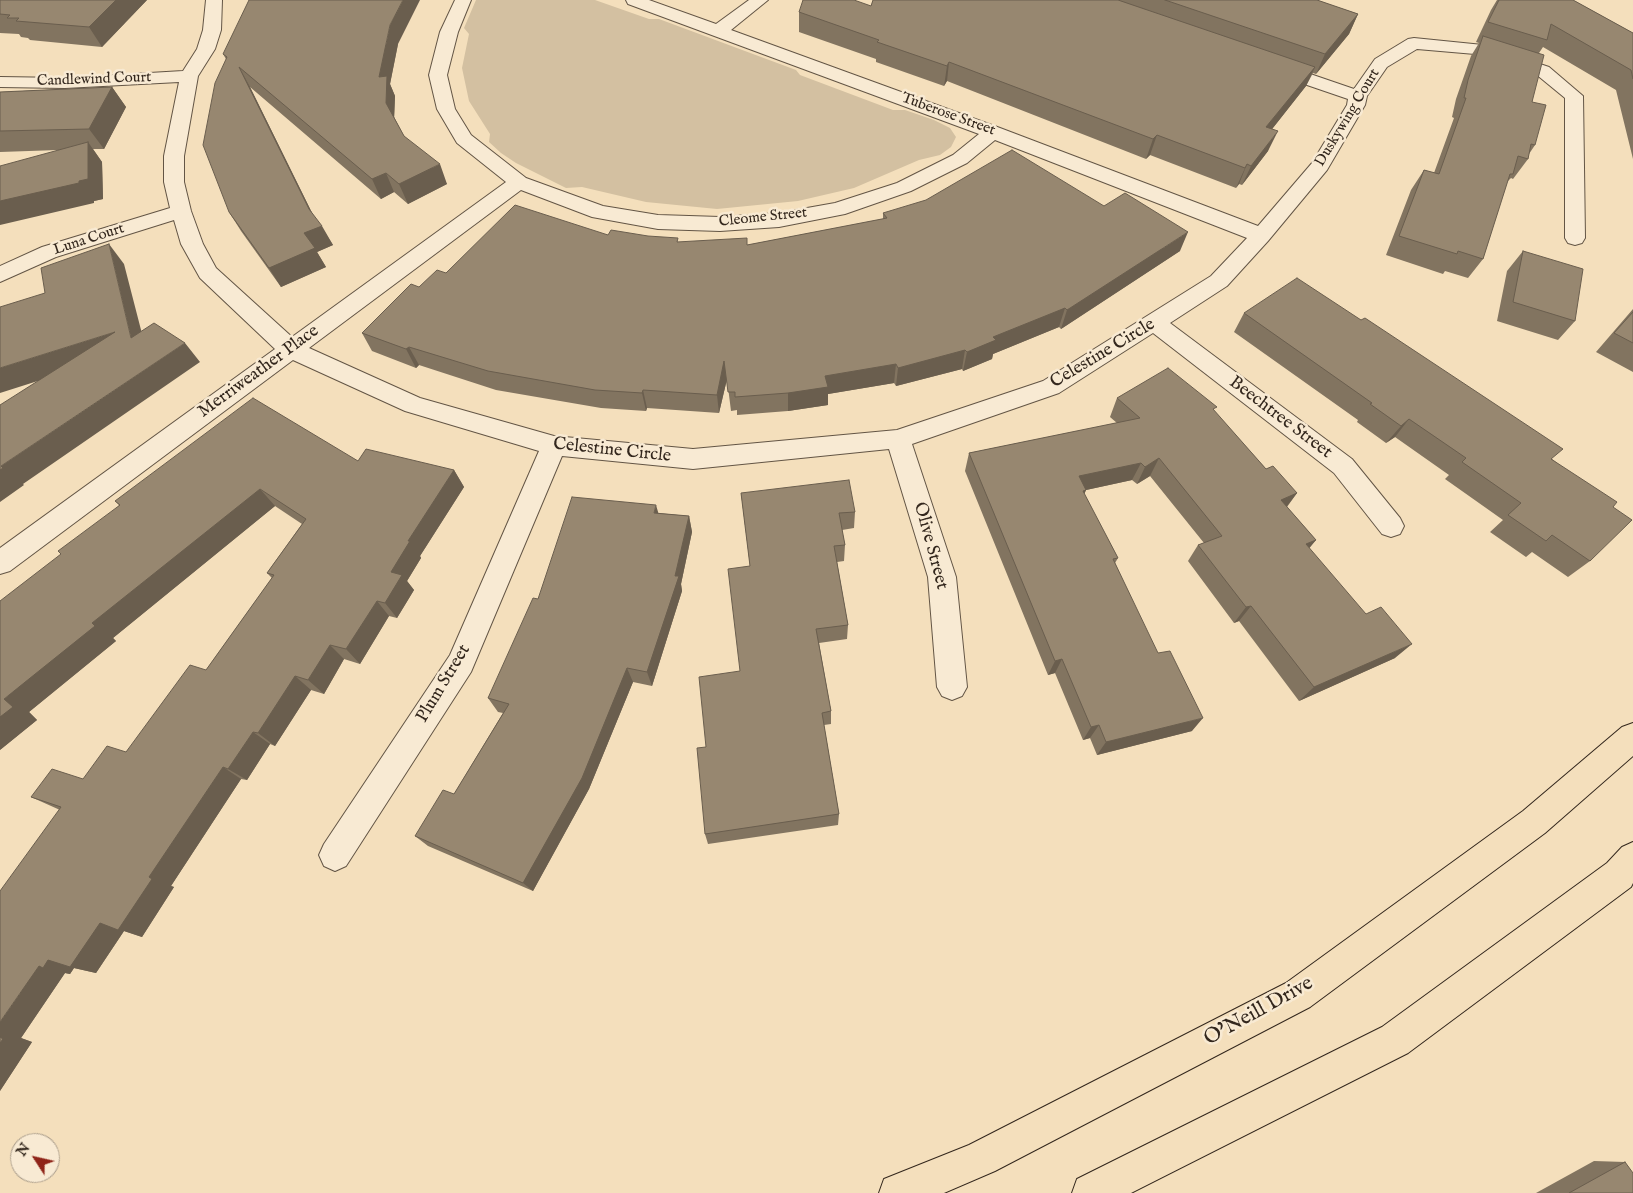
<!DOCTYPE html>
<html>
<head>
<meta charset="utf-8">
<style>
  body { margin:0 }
  #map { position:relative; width:1633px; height:1193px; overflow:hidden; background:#f4dfbc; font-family:"IM FELL English",serif }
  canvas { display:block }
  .north { position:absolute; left:10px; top:1133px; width:50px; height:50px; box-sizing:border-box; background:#f8ead3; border:1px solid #a99c8a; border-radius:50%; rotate:305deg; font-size:14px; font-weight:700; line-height:20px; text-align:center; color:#33271d }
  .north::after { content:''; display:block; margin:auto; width:18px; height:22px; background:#8f2418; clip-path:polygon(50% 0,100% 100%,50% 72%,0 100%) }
</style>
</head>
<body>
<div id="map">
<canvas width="1633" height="1193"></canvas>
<div class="north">N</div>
</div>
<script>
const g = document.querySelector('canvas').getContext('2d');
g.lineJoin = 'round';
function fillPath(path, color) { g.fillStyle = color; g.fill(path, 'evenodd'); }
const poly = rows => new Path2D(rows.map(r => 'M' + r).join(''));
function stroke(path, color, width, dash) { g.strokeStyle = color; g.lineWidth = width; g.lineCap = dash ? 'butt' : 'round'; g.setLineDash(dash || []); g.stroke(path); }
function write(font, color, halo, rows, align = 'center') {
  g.font = font + ' "IM FELL English",serif'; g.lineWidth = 5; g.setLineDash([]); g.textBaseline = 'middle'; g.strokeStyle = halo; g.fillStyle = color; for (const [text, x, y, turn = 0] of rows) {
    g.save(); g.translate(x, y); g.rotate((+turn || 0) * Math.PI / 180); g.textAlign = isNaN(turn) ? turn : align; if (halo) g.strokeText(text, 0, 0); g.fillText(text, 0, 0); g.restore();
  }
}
fillPath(poly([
  [476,0,595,0,649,19,659,19,796,70,800,75,893,110,905,110,934,120,950,128,956,137,951,147,940,155,919,160,854,188,798,201,717,209,646,202,582,187,566,188,516,163,501,153,489,142,490,134,469,101,462,68,469,34,464,28]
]), '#d3c0a1');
const minor = poly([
  [206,0,222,0,221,30,215,49,198,76,184,156,184,182,191,211,203,244,216,268,292,337,506,182,457,143,437,109,429,75,440,32,455,0,471,0,458,32,447,75,455,109,471,135,526,178,603,206,658,215,720,217,779,213,835,203,897,183,953,155,979,134,628,4,626,0,649,0,716,24,749,0,768,0,731,30,1000,128,1258,226,1312,163,1347,105,1348,99,1269,72,1266,68,1269,64,1281,64,1354,89,1375,59,1408,39,1414,38,1483,45,1549,67,1583,96,1585,238,1582,243,1575,245,1568,243,1565,238,1565,98,1537,75,1475,54,1417,49,1387,67,1367,96,1365,105,1327,170,1268,241,1227,286,1170,323,1352,459,1400,518,1404,526,1400,534,1391,537,1382,534,1334,473,1153,333,1059,393,912,444,956,577,967,687,962,696,952,700,942,696,937,687,928,577,889,449,693,469,562,456,471,672,346,866,335,871,324,866,319,855,324,844,450,655,539,451,405,411,293,360,10,571,0,574,0,548,275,349,200,278,181,244,174,220,56,257,0,282,0,266,42,247,170,208,164,182,164,156,179,82,65,88,0,87,0,77,65,78,183,71,197,49,203,30,206,0],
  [995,140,1247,238,1211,276,1043,381,897,430,693,449,554,436,420,398,309,348,521,190,592,217,658,229,720,231,779,227,845,214,911,191,967,163,995,140]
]);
const major = poly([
  [1633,723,1633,756,1545,833,1310,1007,995,1171,944,1193,879,1193,884,1179,969,1145,1286,983,1523,811,1622,727,1633,723],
  [1633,842,1633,883,1631,887,1408,1053,1131,1193,1072,1193,1077,1179,1382,1027,1607,863,1622,847,1633,842]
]);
stroke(minor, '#635545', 2);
stroke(major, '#33271d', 2);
fillPath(minor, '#f8ead3');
fillPath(major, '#f4dfbc');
fillPath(poly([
  [0,0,147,0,102,47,30,40,28,38,21,37,19,34,0,33],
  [873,0,1317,0,1358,14,1349,34,1316,74,1313,73,1306,86,1272,129,1268,151,1242,185,1239,184,1236,188,1150,155,1146,159,947,81,944,86,876,62,876,59,799,32,799,12,871,6],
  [1497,0,1573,0,1633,33,1633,159,1616,90,1543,47,1539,53,1532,102,1535,145,1529,154,1528,159,1513,179,1511,178,1507,182,1483,259,1468,278,1445,271,1443,274,1386,255,1411,190,1424,170,1434,173,1454,118,1452,117,1456,99,1471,56,1479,43,1476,42,1491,10],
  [398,44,390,84,395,96,394,117,404,136,447,184,408,204,394,192,381,199,250,87,312,213,333,245,317,252,326,267,281,287,241,231,229,212,226,59,223,54],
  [112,87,126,107,104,149,93,149,102,162,103,199,94,201,94,203,58,150,0,152,0,92],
  [883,213,1180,251,1061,329,1059,327,993,354,992,359,963,371,962,369,896,386,894,383,828,394,828,405,788,411,737,415,737,410,731,411,727,379,719,413,647,408,646,411,601,408,496,390,419,365,416,368,372,351,362,333,419,287,446,273,608,235,679,242,747,245,883,219],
  [1523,251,1575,321,1558,340,1497,321,1507,271],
  [1633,309,1633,372,1596,352],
  [1244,313,1552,459,1613,507,1590,561,1568,577,1532,552,1526,557,1490,532,1503,520,1445,479,1449,475,1395,437,1386,443,1357,422,1358,420,1234,332],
  [1117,398,1214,411,1266,469,1297,493,1287,507,1316,540,1309,548,1395,658,1299,701,1239,621,1234,623,1188,561,1198,545,1204,543,1150,476,1137,484,1132,480,1086,490,1084,494,1118,558,1115,563,1192,731,1097,755,1090,738,1083,740,1055,673,1048,675,965,471,969,453,1117,423,1110,417],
  [358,461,454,470,464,487,420,556,421,558,407,581,414,590,397,618,389,616,360,664,344,659,324,694,311,690,275,746,270,744,247,780,241,779,171,886,174,887,142,937,124,931,96,973,74,968,70,974,65,973,21,1038,32,1042,0,1091,60,810,31,797,83,779,126,752,206,670,272,578,267,573,302,524,275,506,113,638,116,641,29,712,37,720,0,750,119,505,115,501],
  [741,493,855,512,854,528,842,530,845,545,844,561,837,562,848,625,847,639,819,643,831,711,831,724,824,725,839,814,838,825,708,844,705,834,706,747,740,671,750,566],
  [658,513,689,516,692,532,681,584,682,591,652,686,633,682,589,789,533,891,428,846,415,836,454,794,503,713,498,712,488,698,538,599],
  [1594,1161,1625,1162,1633,1193,1536,1193]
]), '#827460');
fillPath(poly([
  [116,0,147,0,102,47,89,27],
  [403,0,420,0,398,44,390,84,395,96,394,122,386,103,379,77,390,25],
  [1358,14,1349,34,1316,74,1325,54],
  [949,62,947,81,944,86,947,66],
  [239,67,250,87,319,227,322,226,333,245,317,252,326,267,281,287,269,268,309,209],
  [1315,67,1306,86,1258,147,1266,127],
  [112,87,126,107,104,149,89,129],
  [1278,131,1268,151,1242,185,1251,166],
  [1157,135,1150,155,1146,159,1153,139],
  [88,142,102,162,103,199,94,201,94,203,0,225,0,201],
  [440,164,447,184,408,204,399,184],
  [1247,164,1239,184,1236,188,1245,168],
  [386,173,394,192,381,199,372,179],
  [1188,232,1180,251,1061,329,1067,310],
  [109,244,124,264,148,357,131,338],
  [1065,308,1059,327,993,354,992,359,963,371,967,352,993,337],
  [115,332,132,351,0,393,0,368],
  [185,343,200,362,23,484,24,485,0,502,0,470,1,466],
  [409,347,419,365,416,368,406,349],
  [965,350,962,369,896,386,898,368],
  [724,361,727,379,719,413,717,395],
  [896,364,894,383,828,394,828,405,788,411,788,393,825,376],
  [643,390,647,408,646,411,642,393],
  [1409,419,1395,437,1386,443,1401,426],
  [1159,458,1150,476,1137,484,1145,467],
  [1141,463,1132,480,1086,490,1079,507,1079,476],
  [454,470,464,487,420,556,421,558,407,581,414,590,397,618,385,603,391,572,408,541],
  [260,489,275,506,113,638,116,641,29,712,37,720,0,750,0,717,4,699,92,623],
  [1297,493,1284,510,1281,500],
  [656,505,661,522,654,513],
  [689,516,692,532,681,584,682,591,652,686,647,672,675,576],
  [1316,540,1302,557,1306,544],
  [377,601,389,616,360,664,346,649],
  [1251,606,1239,621,1234,623,1246,607],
  [1412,644,1395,658,1299,701,1314,687],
  [330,645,344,659,324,694,308,680],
  [1062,659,1055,673,1048,675,1055,661],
  [627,668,633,682,589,789,533,891,523,883],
  [295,676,311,690,275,746,258,733],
  [1203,718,1192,731,1097,755,1106,742],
  [1099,725,1090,738,1083,740,1091,727],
  [253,732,270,744,247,780,228,769],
  [223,767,241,779,171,886,174,887,142,937,124,931,96,973,74,968,70,974,65,973,21,1038,32,1042,0,1091,0,1022,39,966,48,960,149,877]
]), '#6a5e4e');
const building = poly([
  [0,0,116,0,89,27,16,21,19,18,7,18,10,15,0,14,0,0],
  [249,0,403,0,390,25,379,77,387,76,386,103,404,136,440,164,399,184,386,173,372,179,239,67,309,209,322,226,304,233,315,248,269,268,229,212,203,145,215,83,227,57,223,54,249,0],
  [803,0,854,0,871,6,873,0,1118,0,1315,67,1266,127,1278,131,1251,166,1247,164,1245,168,1157,135,1153,139,949,62,947,66,877,42,879,40,799,12,803,0],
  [1165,0,1317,0,1358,14,1325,54,1165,0],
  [1499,0,1573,0,1633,33,1633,79,1631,70,1551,24,1547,40,1488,22,1499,0],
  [1483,36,1544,55,1532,102,1546,105,1535,145,1531,144,1528,159,1518,156,1513,174,1510,174,1483,259,1458,251,1457,254,1399,236,1424,170,1439,174,1466,98,1464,98,1468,80,1483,36],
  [112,87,89,129,0,131,0,92,112,87],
  [88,142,88,179,79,181,79,183,0,201,0,166,88,142],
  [1012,150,1104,206,1125,193,1188,232,1067,310,1065,308,993,337,996,340,967,352,965,350,898,368,896,364,825,376,828,387,788,393,735,397,735,392,728,392,724,361,717,395,643,390,642,393,595,390,488,371,409,347,406,349,362,333,411,284,419,287,437,270,446,273,515,205,608,235,611,230,648,236,678,238,677,242,747,238,747,245,887,218,883,213,926,200,1012,150],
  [109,244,131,338,154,323,185,343,1,466,3,468,0,470,0,405,115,332,0,368,0,307,45,293,41,268,109,244],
  [1523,251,1583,269,1575,321,1513,302,1523,251],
  [1297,278,1361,320,1365,318,1563,449,1551,459,1617,502,1613,507,1632,520,1590,561,1552,535,1546,541,1508,515,1521,503,1462,462,1466,458,1409,419,1401,426,1370,404,1372,403,1244,313,1297,278],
  [1633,312,1633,343,1614,333,1633,312],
  [1168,368,1217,407,1213,409,1266,469,1273,466,1297,493,1281,500,1316,540,1306,544,1366,614,1381,607,1412,644,1314,687,1251,606,1246,607,1198,545,1222,536,1159,458,1145,467,1141,463,1079,476,1086,490,1083,491,1118,558,1113,559,1158,653,1170,651,1203,718,1106,742,1099,725,1091,727,1062,659,1055,661,969,453,1140,418,1117,398,1168,368],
  [253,398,358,461,366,449,454,470,408,541,410,541,391,572,402,575,385,603,377,601,346,649,330,645,308,680,295,676,258,733,253,732,228,769,223,767,149,877,152,879,118,930,100,923,70,967,48,960,43,968,39,966,0,1022,0,891,61,807,31,797,52,769,83,779,107,746,126,752,190,665,206,670,274,575,267,573,306,519,260,489,92,623,95,626,4,699,13,707,0,717,0,601,61,554,58,551,120,505,115,501,253,398],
  [849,480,855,512,839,513,845,545,834,546,848,625,816,629,831,711,822,713,839,814,705,834,697,748,706,747,699,677,740,671,728,569,750,566,741,493,849,480],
  [572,497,656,505,654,513,689,516,675,576,679,576,647,672,627,668,582,778,523,883,415,836,443,790,454,794,509,704,488,698,533,598,538,599,572,497],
  [0,1037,3,1039,0,1043,0,1037],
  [1625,1162,1633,1173,1633,1193,1569,1193,1625,1162]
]);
fillPath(building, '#978770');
stroke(building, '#6a5e4e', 1);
write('15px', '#33271d', '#f8ead3', [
  ["Candlewind Court",94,80,-2],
  ["Tuberose Street",948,115,20],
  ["Duskywing Court",1348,118,-59],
  ["Cleome Street",763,218,-6],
  ["Luna Court",89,240,-18]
]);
write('18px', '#33271d', '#f8ead3', [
  ["Celestine Circle",1103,354,-31],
  ["Merriweather Place",259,372,-36],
  ["Beechtree Street",1280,418,37],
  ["Celestine Circle",612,451,6],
  ["Olive Street",930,546,75],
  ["Plum Street",444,684,-59]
]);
write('21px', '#33271d', '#f8ead3', [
  ["O'Neill Drive",1259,1012,-29]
]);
</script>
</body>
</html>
